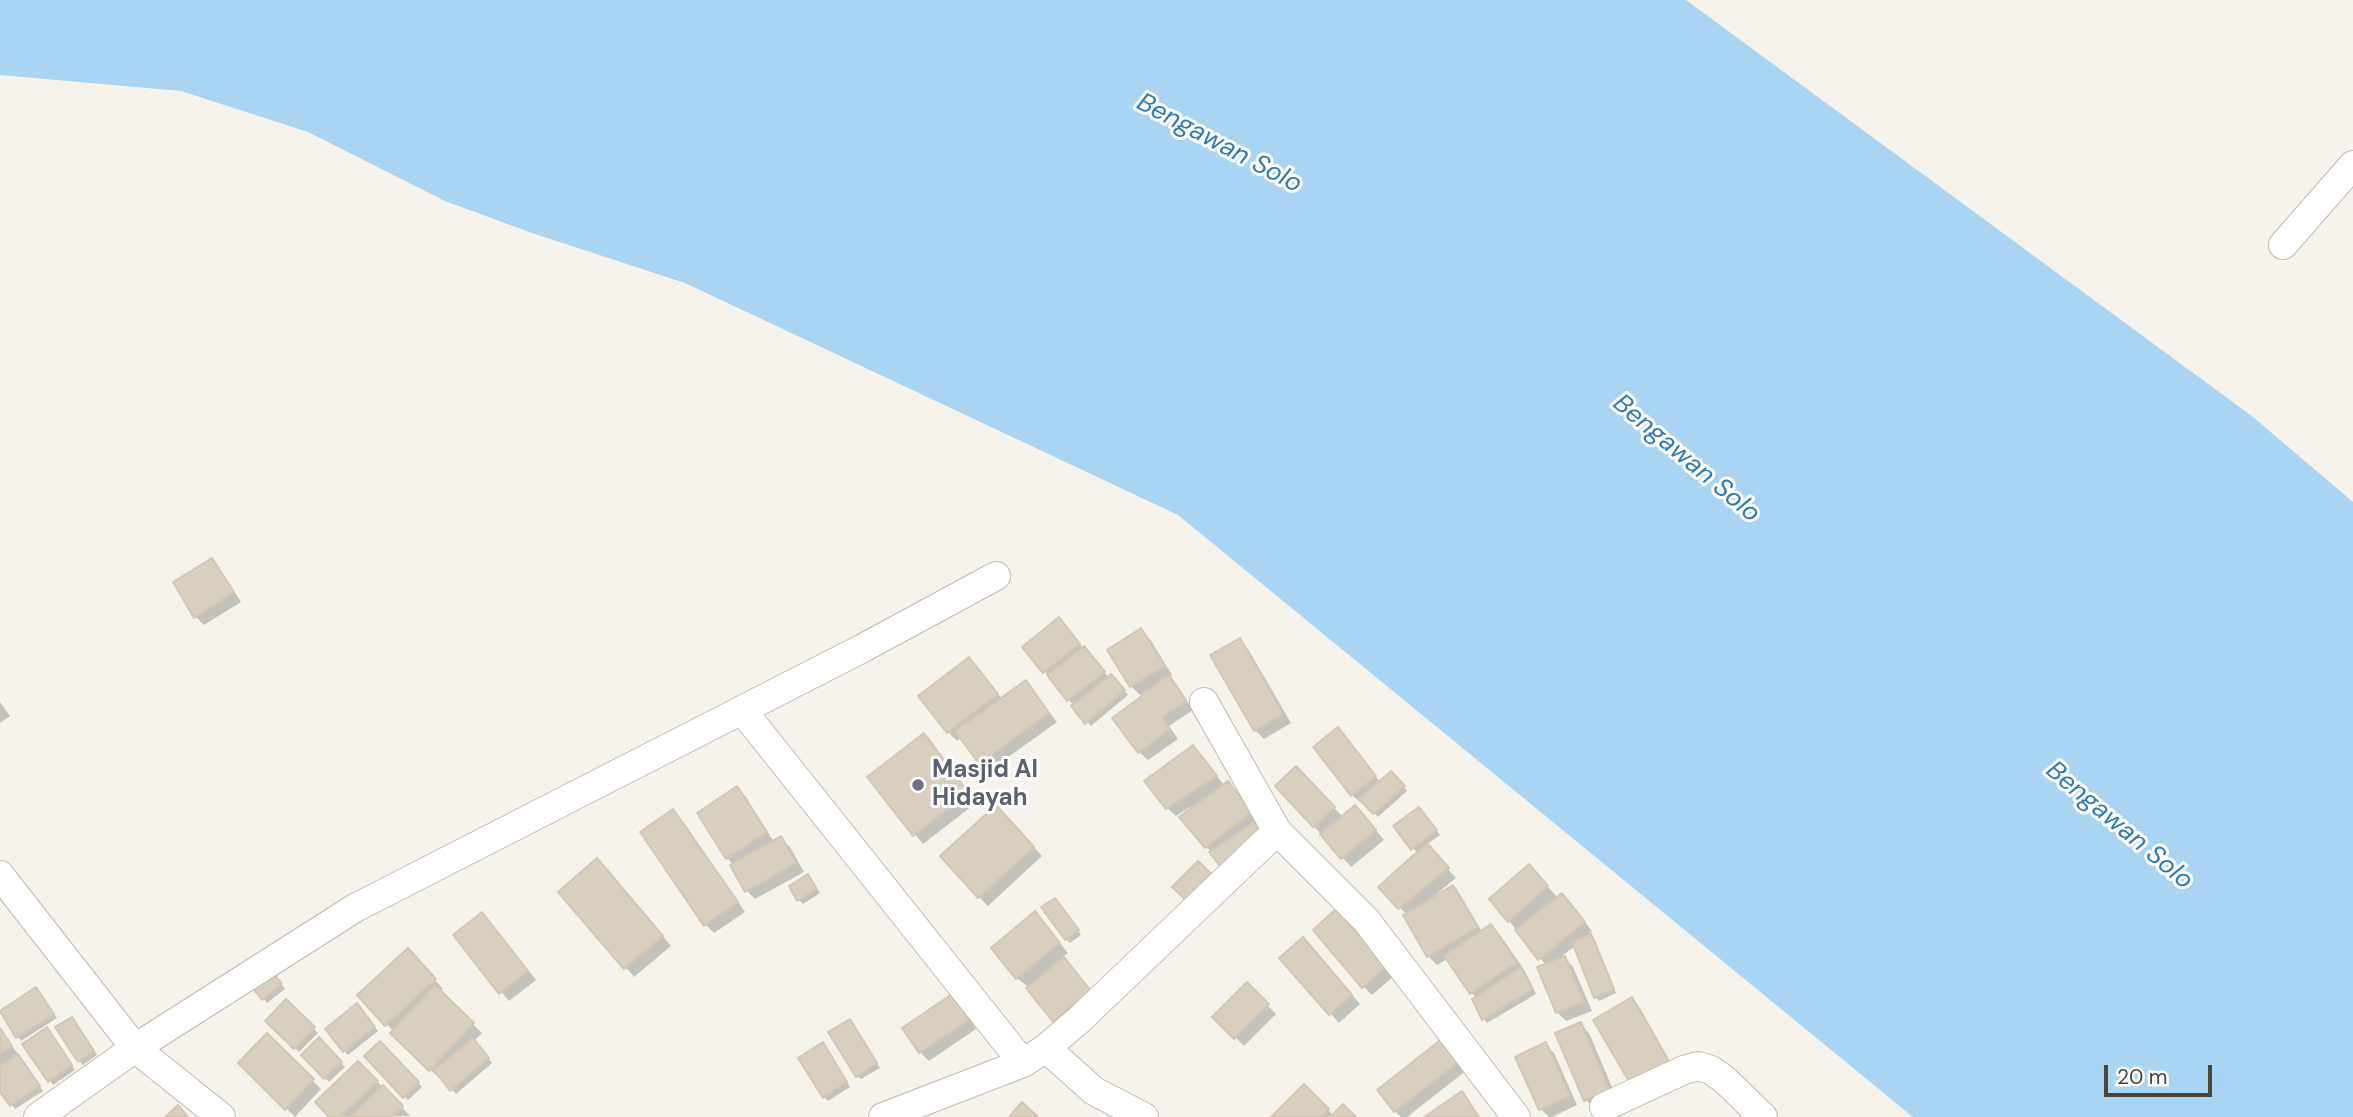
<!DOCTYPE html>
<html>
<head>
<meta charset="utf-8">
<style>
  body { margin:0 }
  #map { position:relative; width:2353px; height:1117px; overflow:hidden; background:#f6f3ec; font-family:"DM Sans",sans-serif }
  canvas { display:block }
  .scale { position:absolute; left:2104px; top:1065px; width:108px; height:32px; box-sizing:border-box; border:4px solid #4b4439; border-top:0; padding-left:9px; font-size:21px; line-height:24px; white-space:nowrap; color:#4b4439; -webkit-text-stroke:5px #fff; paint-order:stroke }
</style>
</head>
<body>
<div id="map">
<canvas width="2353" height="1117"></canvas>
<div class="scale">20 m</div>
</div>
<script>
const g = document.querySelector('canvas').getContext('2d');
g.lineJoin = 'round';
function fillPath(path, color) { g.fillStyle = color; g.fill(path, 'evenodd'); }
const poly = rows => new Path2D(rows.map(r => 'M' + r).join(''));
function stroke(path, color, width, dash) { g.strokeStyle = color; g.lineWidth = width; g.lineCap = dash ? 'butt' : 'round'; g.setLineDash(dash || []); g.stroke(path); }
function write(font, color, halo, rows, align = 'center') {
  g.font = font + ' "DM Sans",sans-serif'; g.lineWidth = 6; g.setLineDash([]); g.textBaseline = 'middle'; g.strokeStyle = halo; g.fillStyle = color; for (const [text, x, y, turn = 0] of rows) {
    g.save(); g.translate(x, y); g.rotate((+turn || 0) * Math.PI / 180); g.textAlign = isNaN(turn) ? turn : align; if (halo) g.strokeText(text, 0, 0); g.fillText(text, 0, 0); g.restore();
  }
}
fillPath(poly([
  [0,0,1686,0,2253,417,2353,502,2353,1117,1913,1117,1178,515,685,283,532,233,445,201,308,132,181,91,0,75]
]), '#a9d4f2');
fillPath(poly([
  [212,560,220,569,241,602,204,625,196,617],
  [1059,620,1109,678,1111,676,1128,695,1091,726,1025,648],
  [1141,630,1150,639,1172,675,1169,677,1178,686,1193,710,1169,726,1178,739,1148,760,1139,752,1149,693,1147,691,1140,695,1131,686,1109,651],
  [1239,640,1248,649,1291,723,1264,739,1255,730],
  [977,668,1002,699,1026,682,1057,722,989,771,962,737,957,741,948,732,921,696],
  [0,702,10,716,0,723],
  [1346,738,1380,782,1391,773,1407,791,1378,817,1364,801,1361,803,1352,795],
  [932,744,976,803,923,844,870,777],
  [1201,756,1224,785,1228,783,1236,792,1260,821,1255,825,1266,847,1213,853,1206,847,1190,807,1176,816,1167,808],
  [1296,768,1343,817,1364,816,1384,840,1351,867,1277,786],
  [737,789,746,797,774,842,781,839,790,847,804,872,755,899,747,891,734,865,727,858,699,814],
  [673,812,682,820,745,912,714,933,706,925],
  [1423,813,1440,835,1426,845,1456,878,1434,896,1435,898,1453,888,1461,896,1482,932,1491,926,1500,935,1525,971,1536,994,1487,1023,1484,1019,1476,998,1447,959,1437,965,1428,956,1407,915,1381,887,1418,854,1396,826],
  [1005,816,1042,856,988,906,979,897],
  [606,869,671,946,634,977,560,892],
  [1537,875,1558,898,1570,904,1592,931,1589,934,1595,940,1616,993,1599,1001,1595,997,1575,946,1562,956,1573,967,1592,1011,1566,1021,1557,1012,1546,965,1509,921],
  [808,876,820,893,803,904,799,900],
  [1059,904,1081,935,1070,943,1066,939],
  [1336,912,1393,977,1372,995,1363,986],
  [482,914,536,980,509,1001,455,935],
  [1043,922,1068,953,1062,957,1099,1001,1063,1029,1027,986,1017,978],
  [1312,949,1360,1004,1339,1023,1282,958],
  [416,959,443,989,440,992,482,1033,474,1041,492,1063,456,1094,440,1076,439,1078,392,1033,393,1031,360,995],
  [272,972,285,989,267,1003,264,999],
  [1247,985,1276,1014,1244,1046,1215,1017],
  [36,989,57,1018,21,1041,1,1013],
  [1632,999,1640,1008,1676,1072,1595,1020],
  [286,1001,318,1033,299,1052,267,1021],
  [961,1005,976,1029,929,1061,920,1052],
  [361,1009,378,1031,348,1055,344,1051],
  [850,1021,880,1068,861,1079,857,1076],
  [76,1023,97,1055,83,1065,79,1061],
  [1580,1024,1589,1033,1617,1099,1595,1109,1586,1100],
  [0,1028,43,1091,15,1109,0,1088],
  [50,1033,75,1070,53,1085,24,1044],
  [267,1035,321,1089,295,1117,240,1063],
  [319,1040,345,1067,329,1082,303,1055],
  [1443,1041,1467,1070,1407,1117,1401,1117,1395,1111],
  [380,1043,422,1087,408,1100,367,1056],
  [1545,1045,1554,1053,1577,1105,1552,1117,1549,1117,1541,1109,1517,1058],
  [826,1048,850,1087,828,1101,824,1097],
  [358,1063,392,1096,410,1116,331,1117],
  [1304,1086,1334,1116,1354,1117,1273,1117]
]), '#0003');
const building = poly([
  [212,558,234,592,194,618,173,582,212,558],
  [1059,617,1080,644,1043,673,1022,647,1059,617],
  [1141,628,1165,666,1130,687,1107,650,1141,628],
  [1240,638,1283,714,1254,731,1210,655,1240,638],
  [1084,646,1105,672,1067,701,1047,675,1084,646],
  [969,657,998,694,947,733,918,696,969,657],
  [1111,674,1125,690,1085,724,1071,706,1111,674],
  [1169,675,1186,701,1162,717,1170,729,1138,753,1112,718,1142,696,1141,694,1169,675],
  [1026,680,1049,713,979,764,955,731,1026,680],
  [1338,727,1376,776,1351,796,1313,747,1338,727],
  [924,733,969,793,913,836,867,777,924,733],
  [1193,745,1217,776,1166,809,1144,781,1193,745],
  [1296,766,1335,807,1313,827,1275,786,1296,766],
  [1391,771,1405,786,1373,814,1359,799,1391,771],
  [1228,781,1252,812,1205,848,1179,817,1228,781],
  [737,786,767,832,726,859,697,813,737,786],
  [996,805,1034,847,978,898,940,856,996,805],
  [1355,805,1376,830,1341,859,1320,834,1355,805],
  [1419,807,1437,830,1411,850,1393,826,1419,807],
  [673,809,738,902,704,926,640,832,673,809],
  [1254,822,1263,842,1223,870,1209,852,1254,822],
  [781,836,796,863,745,892,730,865,781,836],
  [1427,843,1449,868,1398,909,1378,887,1427,843],
  [597,858,663,936,624,969,558,892,597,858],
  [1198,861,1217,879,1192,906,1172,887,1198,861],
  [1529,864,1548,886,1508,922,1489,899,1529,864],
  [808,874,817,889,797,901,789,886,808,874],
  [1453,885,1478,927,1427,957,1403,915,1453,885],
  [1562,893,1585,922,1538,960,1515,930,1562,893],
  [1055,898,1079,930,1065,940,1041,907,1055,898],
  [1336,909,1386,967,1362,988,1313,930,1336,909],
  [1035,911,1060,943,1016,979,991,948,1035,911],
  [482,912,528,971,499,994,453,935,482,912],
  [1491,924,1517,962,1470,994,1444,956,1491,924],
  [1591,934,1614,989,1594,998,1572,942,1591,934],
  [1303,937,1352,995,1329,1015,1279,958,1303,937],
  [408,948,436,979,385,1026,357,995,408,948],
  [1565,956,1584,1002,1556,1013,1537,967,1565,956],
  [1064,957,1091,991,1053,1022,1026,988,1064,957],
  [268,966,282,984,262,1000,248,982,268,966],
  [1521,967,1533,989,1482,1020,1472,999,1521,967],
  [1247,982,1269,1004,1234,1039,1212,1017,1247,982],
  [435,985,474,1023,429,1071,390,1033,435,985],
  [36,987,54,1014,16,1038,0,1011,36,987],
  [952,994,969,1020,919,1053,902,1028,952,994],
  [1632,997,1669,1062,1631,1085,1593,1020,1632,997],
  [286,999,315,1027,294,1049,265,1021,286,999],
  [357,1003,375,1027,343,1052,325,1029,357,1003],
  [72,1017,94,1051,78,1062,55,1027,72,1017],
  [850,1019,877,1063,856,1077,828,1032,850,1019],
  [1581,1022,1609,1090,1584,1101,1555,1033,1581,1022],
  [47,1027,72,1065,48,1082,22,1044,47,1027],
  [0,1028,12,1046,0,1054,0,1028],
  [267,1033,314,1079,285,1110,238,1063,267,1033],
  [319,1037,342,1062,324,1079,301,1055,319,1037],
  [473,1038,489,1058,450,1091,434,1070,473,1038],
  [1443,1038,1460,1061,1394,1112,1377,1090,1443,1038],
  [380,1041,419,1082,403,1098,364,1056,380,1041],
  [823,1042,847,1082,823,1098,798,1058,823,1042],
  [1546,1042,1570,1096,1539,1110,1515,1057,1546,1042],
  [18,1054,40,1086,10,1106,0,1092,0,1066,18,1054],
  [358,1061,378,1081,340,1117,329,1117,315,1102,358,1061],
  [1304,1084,1329,1109,1321,1117,1271,1117,1304,1084],
  [383,1085,403,1106,391,1117,350,1117,383,1085],
  [1462,1091,1479,1117,1424,1117,1462,1091],
  [1022,1102,1038,1117,1009,1117,1022,1102],
  [1343,1104,1356,1117,1330,1117,1343,1104],
  [178,1105,188,1117,165,1117,178,1105]
]);
fillPath(building, '#d8cfc1');
stroke(building, '#d3c7b4', 2);
const street = poly([
  [2283,245,2353,165],
  [1204,702,1277,831],
  [742,710,1023,1063],
  [0,875,135,1048,355,908,863,648,996,576],
  [1046,1048,1094,1091,1144,1117],
  [1604,1107,1684,1070,1698,1066,1711,1070,1725,1080,1763,1117],
  [38,1117,135,1048,221,1117],
  [883,1117,1023,1063,1046,1048,1079,1020,1277,831,1366,920,1516,1117]
]);
stroke(street, '#c2bbae', 30);
stroke(street, '#fff', 28);
for (const [x, y, r, color] of [
  [918,785,7,"#6b7280"]
]) { const dot = new Path2D(); dot.arc(x, y, r, 0, 2 * Math.PI); g.fillStyle = color; g.fill(dot); stroke(dot, '#fff', 2.5); }
write('bold 24px', '#5b616d', '#fff', [
  ["Masjid Al",932,771],
  ["Hidayah",932,799]
], 'left');
write('italic 26px', '#2e7ab2', '#fff', [
  ["Bengawan Solo",1219,144,28],
  ["Bengawan Solo",1686,459,40],
  ["Bengawan Solo",2119,826,40]
]);
</script>
</body>
</html>
